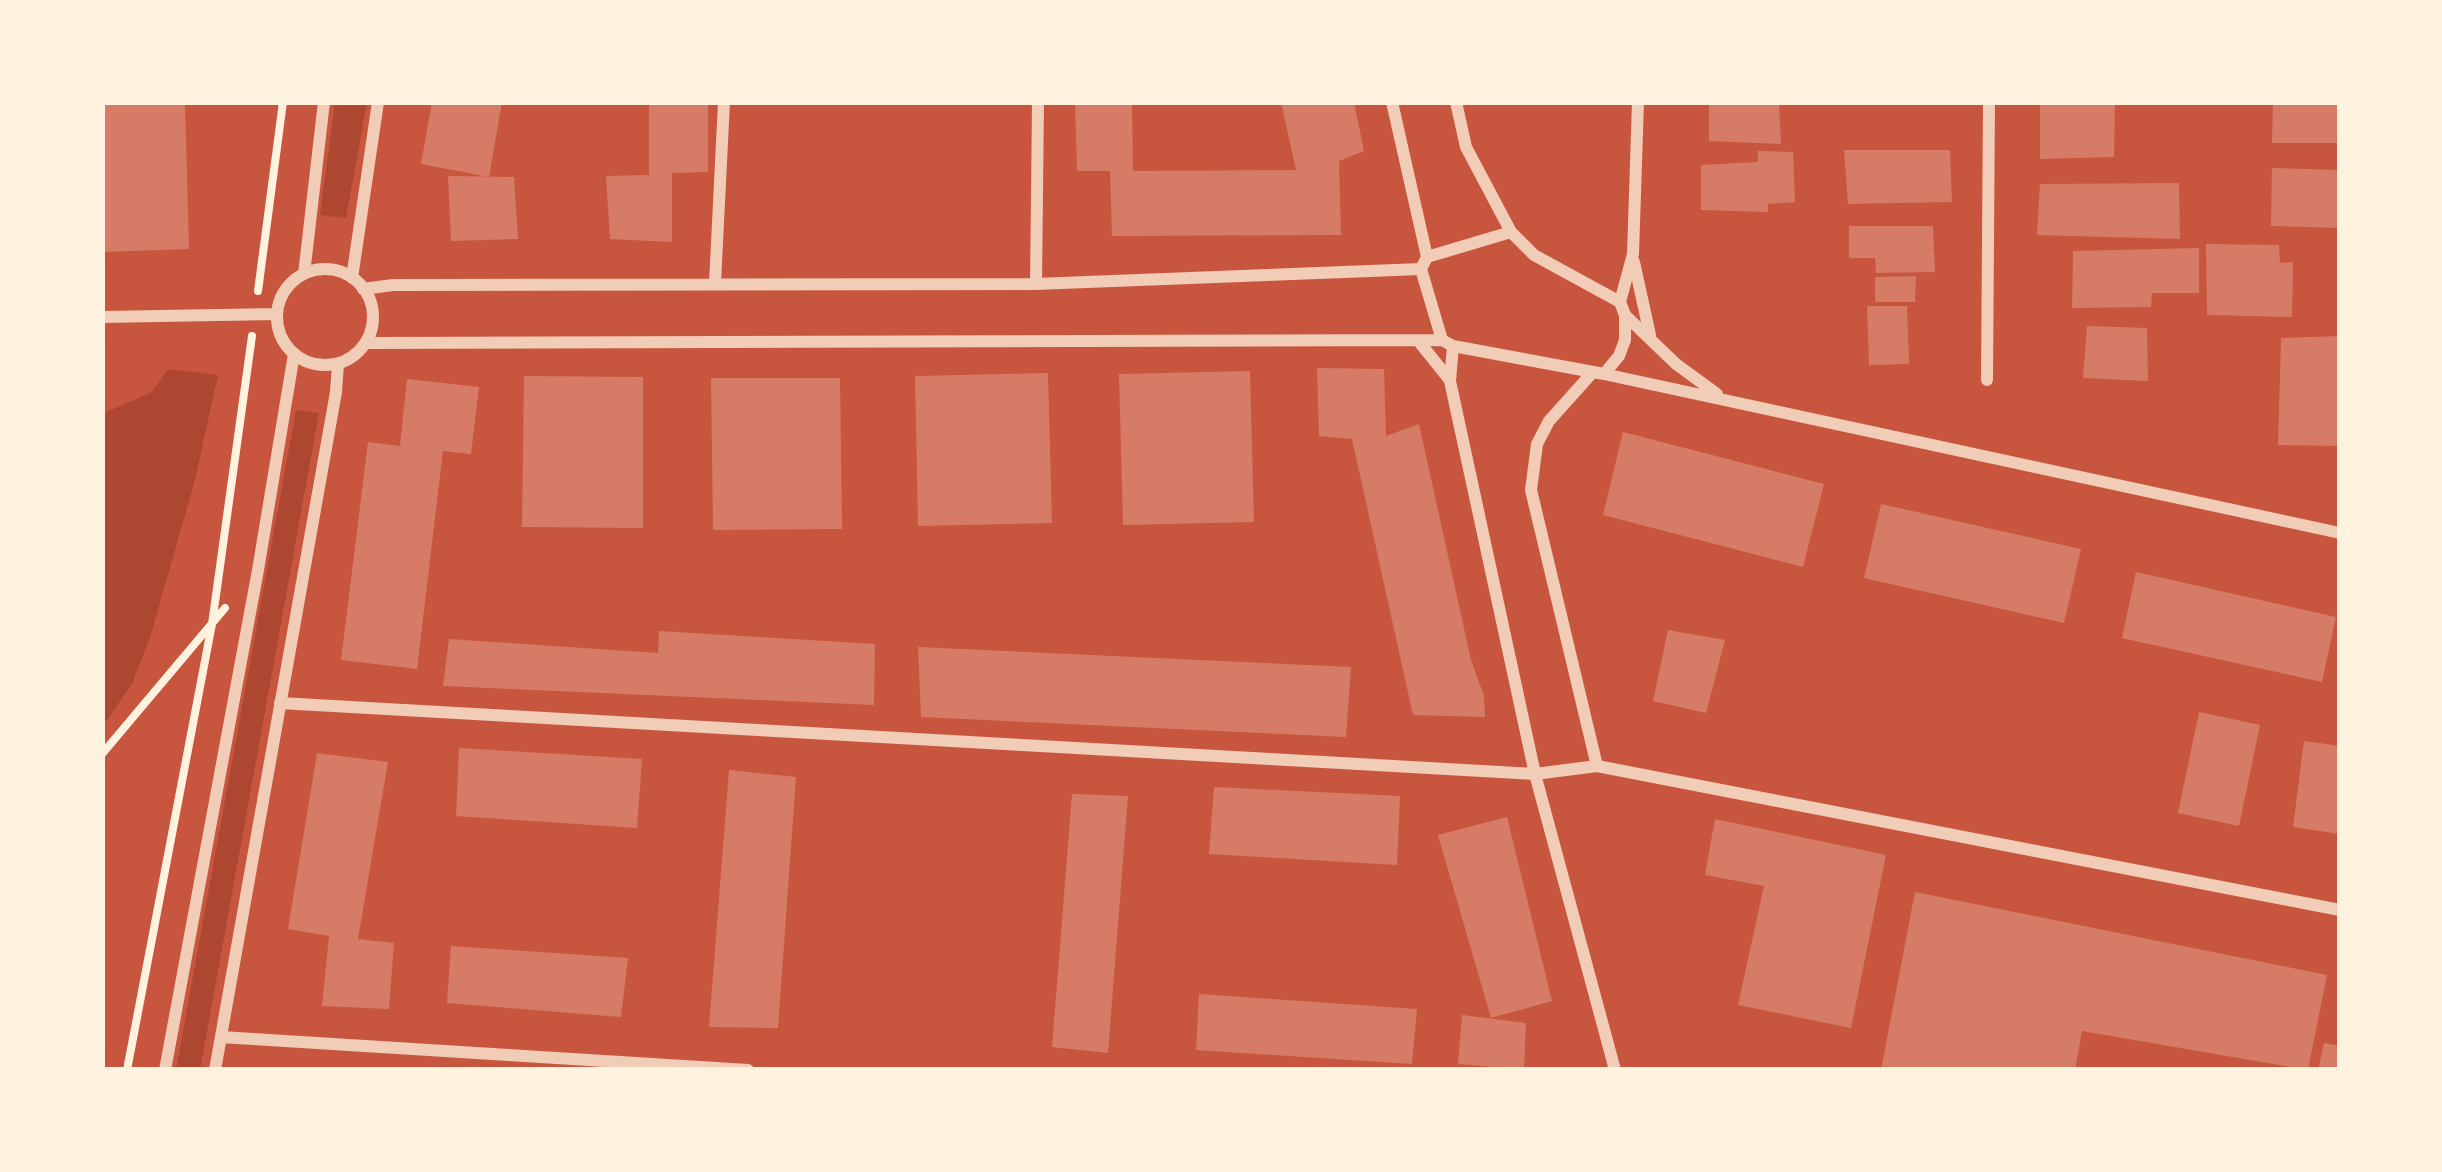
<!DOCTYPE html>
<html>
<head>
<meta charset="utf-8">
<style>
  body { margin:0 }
  #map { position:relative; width:2442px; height:1172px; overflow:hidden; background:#c8553d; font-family:Cabin,sans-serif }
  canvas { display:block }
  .frame { position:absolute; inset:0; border:105px solid #fff3e0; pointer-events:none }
</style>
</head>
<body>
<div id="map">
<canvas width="2442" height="1172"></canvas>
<div class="frame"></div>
</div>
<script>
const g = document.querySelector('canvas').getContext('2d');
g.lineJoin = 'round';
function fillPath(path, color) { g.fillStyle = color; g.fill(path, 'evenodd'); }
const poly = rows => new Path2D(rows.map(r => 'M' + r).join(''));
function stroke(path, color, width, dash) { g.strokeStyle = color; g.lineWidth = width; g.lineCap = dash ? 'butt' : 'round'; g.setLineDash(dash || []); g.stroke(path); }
fillPath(poly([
  [335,102,367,102,346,218,320,215],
  [168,369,218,375,195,480,151,634,132,684,102,727,102,414,152,392],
  [296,410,319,413,200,1070,176,1070]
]), '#ae4732');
fillPath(poly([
  [102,102,185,102,189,249,102,252],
  [432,102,502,102,489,177,421,164],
  [649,102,708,102,708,172,672,173,672,242,610,239,606,176,649,175],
  [1075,102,1132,102,1133,171,1296,170,1281,102,1354,102,1364,151,1339,161,1341,235,1112,236,1110,171,1077,171],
  [1709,102,1779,102,1781,144,1709,141],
  [2040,102,2115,102,2114,157,2040,159],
  [2273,102,2340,102,2340,143,2272,143],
  [1844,150,1950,150,1952,202,1848,204],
  [1758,151,1793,152,1795,202,1768,204,1768,212,1701,210,1701,165,1758,162],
  [2272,168,2340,170,2340,228,2271,226],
  [448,176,514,177,518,239,451,241],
  [2179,183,2180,239,2037,235,2040,184],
  [1849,226,1933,226,1935,272,1876,273,1875,258,1849,258],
  [2206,244,2279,245,2280,263,2293,262,2292,317,2207,315],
  [2199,248,2199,293,2152,293,2151,307,2072,308,2073,251],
  [1916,276,1915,302,1875,302,1875,277],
  [1867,306,1907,306,1909,364,1869,365],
  [2087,326,2147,328,2148,381,2083,378],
  [2340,336,2340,446,2278,445,2281,338],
  [1317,368,1384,369,1386,436,1419,424,1471,660,1484,696,1485,717,1413,715,1352,439,1319,436],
  [1250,371,1254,522,1123,525,1119,374],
  [1048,373,1052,523,918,526,915,376],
  [524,376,643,377,643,528,522,527],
  [711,378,840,378,842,529,713,530],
  [407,379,479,387,471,454,443,451,417,669,341,660,368,442,400,446],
  [1623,432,1824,484,1803,567,1603,515],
  [1881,504,2081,549,2064,623,1864,578],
  [2136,572,2336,617,2322,682,2122,638],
  [1668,630,1725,640,1706,713,1653,701],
  [659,631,875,644,874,705,443,686,449,639,658,653],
  [918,647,1351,667,1346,737,921,717],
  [2199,712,2260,725,2239,826,2178,813],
  [2304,741,2340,746,2340,834,2293,827],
  [459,748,642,759,637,828,456,816],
  [317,753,388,762,358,939,394,943,389,1009,322,1006,329,936,288,929],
  [729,770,796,777,778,1028,709,1027],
  [1214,787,1400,796,1397,865,1209,854],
  [1072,794,1128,796,1108,1053,1052,1047],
  [1507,817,1552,1001,1491,1018,1438,835],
  [1715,819,1886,855,1851,1028,1738,1005,1764,886,1705,875],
  [1915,892,2327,975,2308,1070,2082,1031,2075,1070,1881,1070],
  [451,946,628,958,621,1017,447,1003],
  [1199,994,1417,1009,1412,1064,1196,1050],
  [1462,1015,1526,1023,1524,1070,1458,1064],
  [2324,1043,2340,1046,2340,1070,2318,1070]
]), '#d67c66');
stroke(poly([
  [258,291,283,102],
  [102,754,225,608],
  [127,1070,212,624,252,336]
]), '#fff3e0', 8);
stroke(poly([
  [1392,102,1427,257,1421,269,1442,340,1453,346,1604,374,1619,356,1625,340,1625,315,1620,302,1534,255,1511,232,1466,147,1456,102],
  [1427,257,1511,232],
  [1634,262,1650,335],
  '277 317a48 48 0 1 1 96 0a48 48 0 1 1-96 0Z',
  [304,274,324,102],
  [352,278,378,102],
  [715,283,724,102],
  [1036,284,1038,102],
  [363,289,393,285,1036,284,1421,269],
  [1620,302,1633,254,1638,102],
  [1625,315,1676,364,1717,394],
  [102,317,277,314],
  [365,343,1442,340],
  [1420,343,1449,379],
  [1453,346,1450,381,1535,774,1615,1070],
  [1592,373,1549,421,1537,444,1531,490,1597,766],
  [1604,374,2340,533],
  [1987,380,1989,102],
  [280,703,1535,774,1597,766,2340,910],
  [221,1037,748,1070],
  [165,1070,258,570,294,354],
  [215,1070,336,392,338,364]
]), '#f1ccb7', 12);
</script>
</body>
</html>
